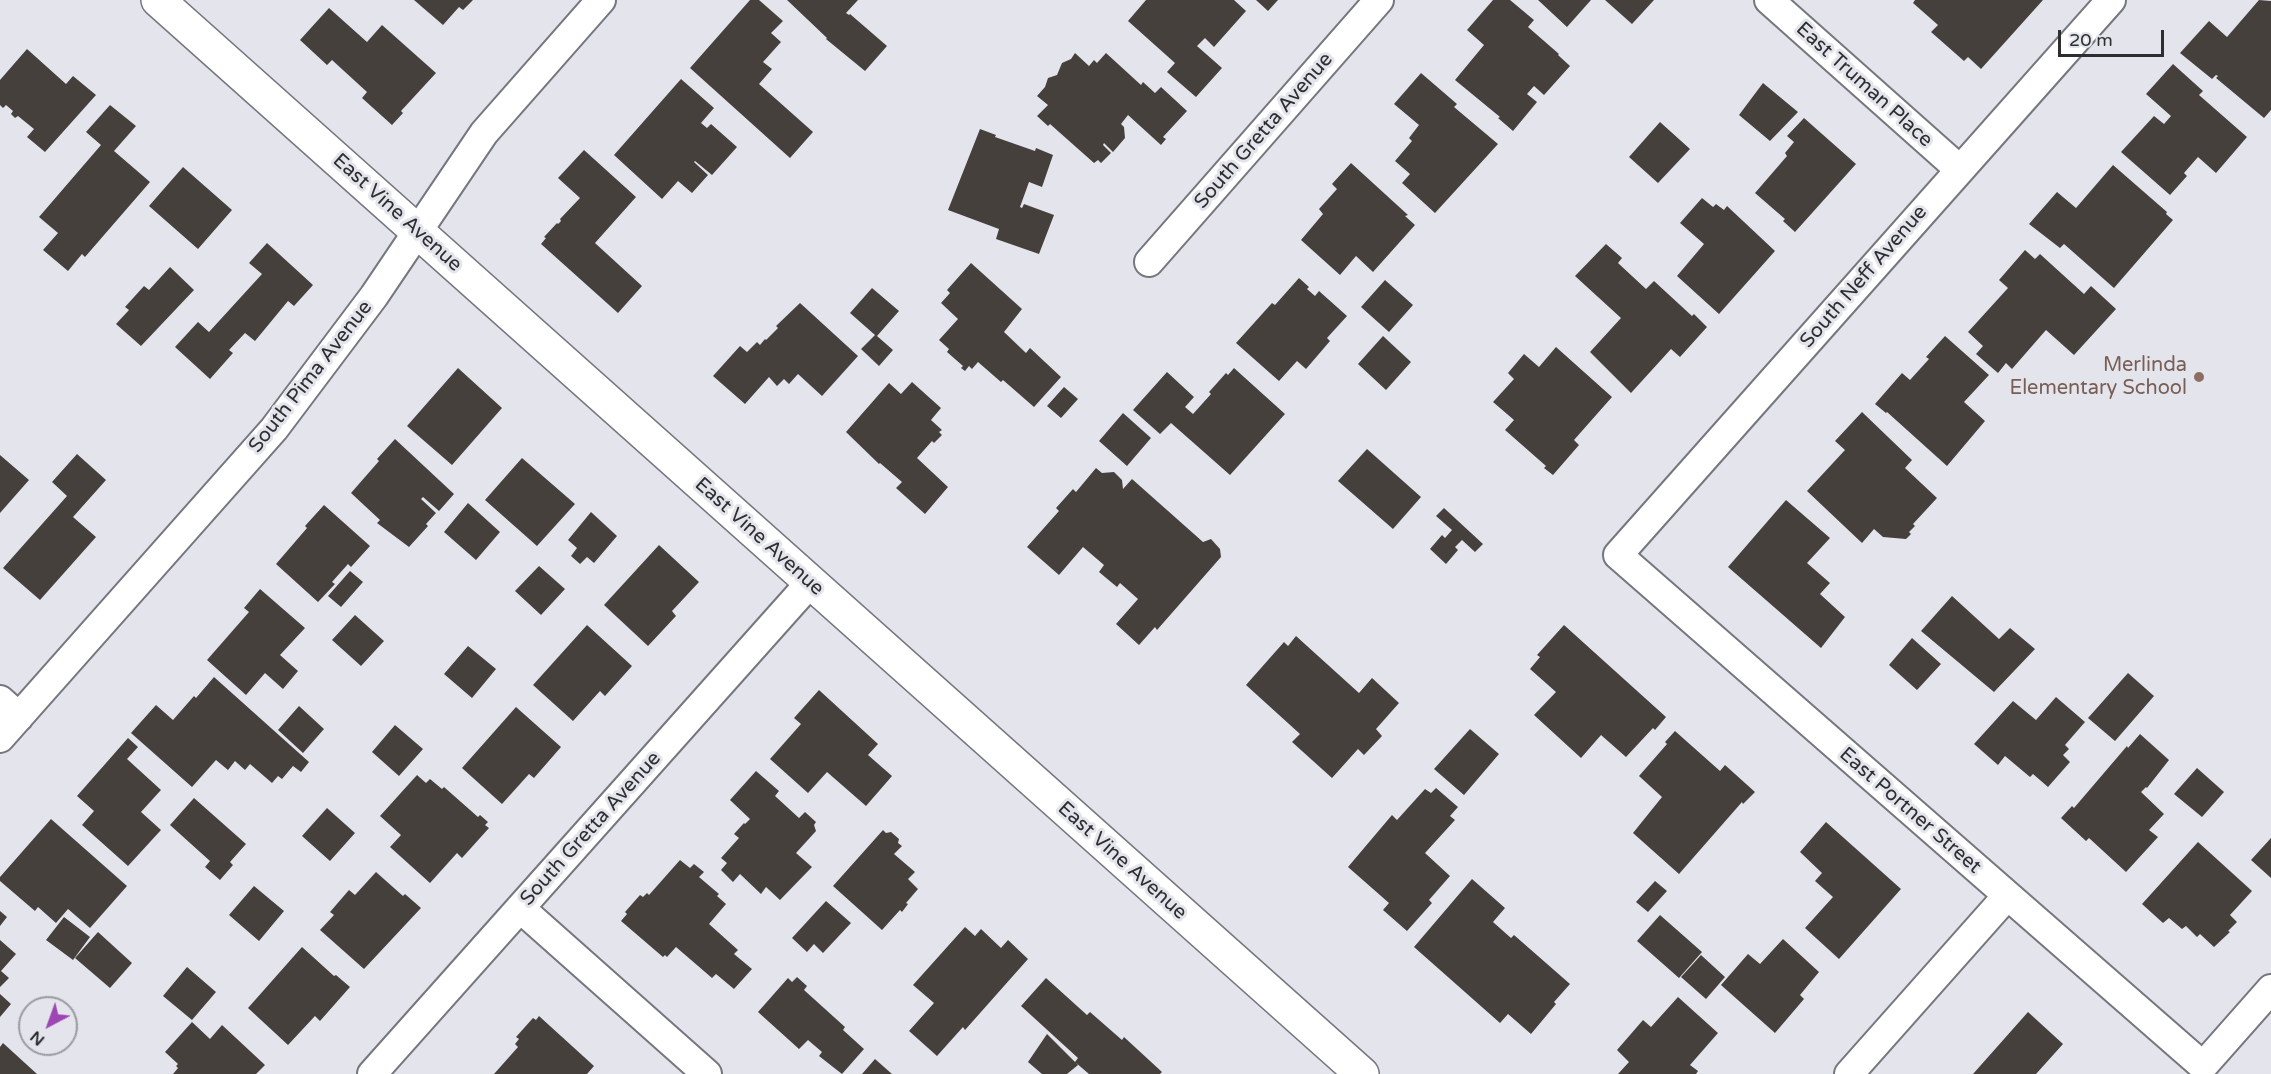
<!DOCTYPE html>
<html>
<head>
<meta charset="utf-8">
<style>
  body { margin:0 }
  #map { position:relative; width:2271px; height:1074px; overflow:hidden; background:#e4e5ec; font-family:"Varela Round",sans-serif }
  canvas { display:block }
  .north { position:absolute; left:18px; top:996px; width:60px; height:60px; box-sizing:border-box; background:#e4e5ec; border:2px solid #9b9ca1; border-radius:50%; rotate:221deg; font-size:16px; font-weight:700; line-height:24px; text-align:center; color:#2d2e30 }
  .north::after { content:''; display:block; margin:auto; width:21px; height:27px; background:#9e47b4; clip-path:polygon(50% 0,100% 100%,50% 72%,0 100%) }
  .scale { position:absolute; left:2058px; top:30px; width:106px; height:27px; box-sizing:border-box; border:3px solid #2d2e30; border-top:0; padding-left:8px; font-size:18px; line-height:21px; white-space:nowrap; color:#2d2e30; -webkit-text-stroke:4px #e4e5ec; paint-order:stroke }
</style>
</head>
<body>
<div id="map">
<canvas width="2271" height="1074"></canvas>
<div class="north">N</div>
<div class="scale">20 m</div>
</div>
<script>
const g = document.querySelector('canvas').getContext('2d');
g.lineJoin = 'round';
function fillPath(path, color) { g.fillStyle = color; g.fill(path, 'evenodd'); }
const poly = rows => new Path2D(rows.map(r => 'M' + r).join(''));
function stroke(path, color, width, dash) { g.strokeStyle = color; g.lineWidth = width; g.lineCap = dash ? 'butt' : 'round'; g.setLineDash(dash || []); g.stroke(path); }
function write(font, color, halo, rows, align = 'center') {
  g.font = font + ' "Varela Round",sans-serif'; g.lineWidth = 6; g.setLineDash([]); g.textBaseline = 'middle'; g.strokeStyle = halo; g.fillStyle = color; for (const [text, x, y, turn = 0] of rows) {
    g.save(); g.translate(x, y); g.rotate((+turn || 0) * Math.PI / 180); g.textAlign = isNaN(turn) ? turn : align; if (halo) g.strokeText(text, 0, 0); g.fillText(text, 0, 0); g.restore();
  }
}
fillPath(poly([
  [414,0,473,0,463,10,459,7,443,25],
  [750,0,759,0,783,21,771,33,781,42,763,62,772,69,759,84,813,132,790,158,690,68],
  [787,0,858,0,846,13,849,15,850,14,887,46,865,71,826,39,827,38],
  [1146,0,1234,0,1246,11,1214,47,1205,38,1197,46,1222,68,1196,97,1167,72,1175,63,1128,21],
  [1256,0,1278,0,1268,11],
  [1493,0,1510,0,1534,20,1528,27,1559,54,1558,55,1570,66,1544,95,1534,86,1527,94,1537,102,1513,131,1498,118,1500,117,1455,80,1484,45,1467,30],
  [1538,0,1591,0,1567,27],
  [1605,0,1654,0,1632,24],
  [1915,0,2043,0,1981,69,1968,57,1964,61,1931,32,1938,25,1913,3],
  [2259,0,2271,1,2271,110,2264,118,2216,78,2218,76,2216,75,2212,79,2180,53,2209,21,2227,37],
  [329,8,367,42,382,25,436,73,401,111,403,113,392,125,362,98,367,92,332,60,327,65,300,40],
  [27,49,66,84,73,76,96,95,45,152,27,137,34,129,18,116,15,118,11,114,13,111,6,105,3,108,0,105,0,80],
  [1075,53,1089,66,1094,60,1097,63,1106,53,1141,85,1143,82,1155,93,1161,87,1187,111,1163,137,1166,139,1161,145,1128,115,1121,124,1124,127,1125,138,1113,152,1104,143,1103,145,1111,153,1101,163,1098,160,1094,163,1050,124,1048,126,1037,116,1048,105,1037,96,1045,87,1048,78,1057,75,1062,63,1071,59],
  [2173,64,2203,91,2199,95,2247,137,2216,173,2198,157,2184,173,2187,176,2170,195,2121,152,2154,116,2164,124,2171,116,2146,94],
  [1421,73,1457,104,1454,107,1498,144,1435,213,1402,183,1410,174,1395,161,1412,141,1409,138,1419,125,1394,104],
  [681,79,714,108,701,123,707,128,711,124,737,147,712,175,695,161,694,162,708,175,692,193,678,181,662,199,614,155],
  [1763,83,1798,112,1770,141,1739,115],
  [110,105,136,126,114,151,150,182,85,257,82,254,68,271,43,250,58,233,39,217,101,145,86,132],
  [1804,118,1856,164,1795,232,1783,221,1785,219,1755,193,1787,156,1785,153,1794,142,1787,136],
  [1660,122,1690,149,1658,183,1629,157],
  [980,129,996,135,995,137,1035,151,1036,148,1053,155,1042,187,1029,182,1020,207,1022,208,1024,204,1054,215,1039,254,996,239,999,229,948,210],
  [584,150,636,197,595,243,642,286,618,313,541,244,546,238,544,237,557,223,558,224,561,221,560,219,580,198,558,178],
  [1351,163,1408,215,1405,216,1415,225,1373,272,1356,256,1340,275,1301,240,1323,214,1319,209,1337,189,1332,184],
  [2113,165,2167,212,2166,214,2173,220,2114,288,2064,244,2060,248,2029,224,2057,192,2076,208],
  [183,167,232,210,198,249,149,206],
  [1702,198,1713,207,1716,204,1724,210,1727,206,1775,251,1719,314,1677,276,1704,244,1680,223],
  [267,243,313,285,294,306,288,301,255,341,245,333,229,350,233,353,210,379,175,347,198,322,209,332,262,274,249,263],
  [1606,244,1622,258,1618,263,1646,289,1654,281,1692,316,1694,314,1707,327,1680,357,1671,349,1631,393,1590,352,1621,318,1575,276],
  [2025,250,2035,259,2040,254,2084,294,2091,286,2116,309,2074,355,2046,330,2012,369,2006,363,1998,373,1976,354,1983,346,1968,332,2008,288,1999,280],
  [971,263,1022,309,1004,332,1026,353,1030,348,1061,377,1034,407,1003,380,1001,382,978,362,972,369,969,366,965,371,961,368,963,366,947,352,949,349,939,340,958,319,941,303,950,293,947,290],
  [170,267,194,290,141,346,116,324,129,310,125,307,144,286,149,290],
  [1299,278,1309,287,1307,289,1315,296,1319,291,1347,316,1327,338,1330,341,1306,369,1297,361,1279,381,1236,343,1272,303,1275,305],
  [1385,280,1413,305,1389,332,1361,307],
  [872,288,899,311,877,336,893,350,879,366,861,349,875,335,850,313],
  [800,303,858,356,822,396,798,374,789,384,784,379,777,386,769,377,745,404,713,376,740,346,747,352,757,342,760,345,765,339,766,340,778,328,776,326],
  [1383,336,1411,362,1386,390,1358,364],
  [1945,336,1989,375,1964,402,1985,421,1947,466,1887,412,1886,413,1875,404,1902,373,1910,380,1929,359,1926,357],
  [1556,347,1612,397,1574,440,1579,445,1553,475,1544,468,1546,466,1505,430,1514,420,1493,402,1514,379,1508,373,1524,354,1539,367],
  [458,368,502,408,452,465,407,426],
  [1234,368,1285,414,1230,475,1171,423,1160,434,1133,410,1167,372,1194,397,1185,407,1193,414,1211,394,1209,392,1226,373,1228,375],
  [912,382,941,408,931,420,942,430,939,432,942,435,934,443,932,441,917,458,948,487,925,514,896,488,902,482,880,463,879,464,846,432,889,383,901,394],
  [1064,387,1078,399,1061,418,1047,406],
  [1862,412,1912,460,1905,468,1937,498,1913,524,1915,526,1909,532,1911,534,1906,539,1883,537,1874,529,1862,543,1807,491,1845,450,1835,441],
  [1123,413,1151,438,1127,466,1099,441],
  [395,439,454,494,439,511,423,497,421,499,436,513,426,524,428,526,409,547,377,523,380,520,351,493,379,461,377,459],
  [1367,449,1421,497,1393,529,1338,481],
  [77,454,106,480,73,517,96,537,40,600,3,568,67,496,52,482],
  [0,455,29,480,0,513],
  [522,458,575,504,537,546,485,500],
  [1096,468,1102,473,1114,472,1122,480,1123,489,1132,479,1203,542,1211,539,1220,549,1221,557,1157,630,1155,627,1139,645,1116,624,1138,599,1120,583,1117,587,1099,572,1104,565,1083,547,1059,575,1027,547,1059,511,1056,508,1073,489,1076,492],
  [1786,500,1830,538,1807,563,1830,583,1820,594,1845,617,1821,648,1728,567],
  [468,503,500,532,476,560,444,532],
  [324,505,370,546,351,567,348,564,332,582,335,584,318,602,276,564,307,528,305,526],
  [1444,508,1483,544,1475,552,1462,540,1455,547,1458,550,1446,564,1430,549,1442,535,1445,538,1452,530,1436,516],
  [591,512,617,536,594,563,587,557,580,564,571,556,577,548,568,540],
  [659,545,699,582,672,611,676,616,648,646,604,605],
  [539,566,565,589,541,615,515,591],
  [350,571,363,582,341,607,328,596],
  [260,589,305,628,280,655,298,671,283,689,265,673,246,695,207,660,249,612,244,608],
  [1952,596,1999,639,2010,628,2035,649,1994,692,1921,631],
  [355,615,384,641,361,666,332,640],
  [587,625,632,666,605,696,600,691,573,721,533,685],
  [1564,625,1666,717,1655,730,1653,728,1626,757,1601,735,1581,758,1534,715,1556,692,1530,669,1540,657,1537,655],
  [1296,636,1359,693,1372,678,1399,703,1376,729,1382,736,1364,755,1358,749,1332,778,1292,742,1300,734,1246,685,1284,642,1288,646],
  [1912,638,1941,664,1917,690,1889,665],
  [468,646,496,669,472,698,444,674],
  [2128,673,2154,696,2115,741,2088,718],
  [214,677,309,762,301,772,293,766,282,779,278,776,272,783,250,764,245,770,235,761,228,770,216,760,192,787,131,733,156,705,173,720,194,696,196,698],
  [819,690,878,744,868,755,892,776,866,806,827,772,808,793,770,759,801,724,794,718],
  [2056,697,2085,722,2065,745,2069,749,2063,755,2070,762,2048,787,2033,774,2030,777,2005,756,1998,765,1974,744,2013,701,2036,720],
  [299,706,324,729,303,753,278,730],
  [516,707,561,747,534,778,529,774,502,804,462,768],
  [395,725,423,749,399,776,372,752],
  [1470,729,1499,754,1464,795,1434,769],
  [1675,731,1720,771,1725,765,1755,792,1743,804,1742,802,1679,874,1633,833,1662,797,1639,776,1667,744,1665,742],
  [2140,734,2169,760,2147,788,2146,787,2141,792,2164,814,2149,830,2158,837,2126,872,2089,838,2086,841,2061,818,2072,806,2074,808,2127,746,2128,748],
  [128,738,138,747,127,759,161,790,141,812,161,830,128,866,82,825,94,811,77,796],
  [2197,768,2224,792,2202,817,2174,794],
  [756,771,779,791,775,796,799,818,805,812,816,822,814,825,816,831,796,853,812,867,780,900,766,887,761,894,740,874,733,882,721,870,727,863,721,858,739,838,734,834,744,823,745,824,750,819,730,800],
  [417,775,426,783,430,779,442,789,444,787,478,817,480,815,488,822,485,825,489,828,462,858,457,853,430,883,390,847,401,835,380,816],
  [1436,788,1458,807,1450,816,1455,820,1425,853,1450,876,1429,900,1432,903,1407,931,1383,910,1389,903,1348,867,1392,815,1397,820,1425,789,1431,793],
  [194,798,246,844,230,862,233,865,220,880,205,867,210,861,170,825],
  [327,808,355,833,330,861,302,836],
  [51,819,127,886,90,928,68,909,56,923,38,907,35,911,0,881,0,877],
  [1826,822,1901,889,1839,959,1805,928,1833,897,1815,881,1822,873,1800,852],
  [883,830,886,833,891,832,899,839,898,843,902,846,894,854,915,872,908,879,918,889,906,903,908,904,902,912,900,910,882,930,833,886],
  [2271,838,2271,878,2251,860],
  [2198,842,2252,891,2230,915,2237,922,2228,931,2230,932,2214,947,2200,934,2197,937,2186,926,2182,929,2169,918,2163,923,2142,904],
  [680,860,690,868,694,864,704,872,699,877,719,894,717,896,726,904,709,924,738,950,734,954,752,969,734,989,716,974,712,978,676,947,667,957,665,955,663,957,621,921,627,914,625,912,640,895,643,897,647,893,649,895],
  [376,872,403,896,405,894,421,908,364,969,320,930,334,915,330,912,349,890,355,895],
  [1472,879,1505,908,1493,922,1511,938,1514,935,1570,984,1554,1002,1556,1004,1531,1034,1508,1014,1500,1023,1414,947],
  [1655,881,1667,891,1648,912,1636,902],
  [254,886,284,911,259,941,229,915],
  [826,901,851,923,823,953,814,944,807,952,792,938],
  [0,911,7,917,0,926],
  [1660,915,1702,952,1679,978,1637,941],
  [64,917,90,937,73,960,46,940],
  [965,927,975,936,981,929,1001,948,1008,940,1028,959,965,1030,963,1027,937,1056,909,1031,934,1003,913,985],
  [98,932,132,963,110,988,75,958],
  [1783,939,1819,972,1800,995,1804,999,1775,1033,1721,985,1748,954,1760,964],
  [0,940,16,954,1,971,9,978,0,987],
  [302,947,334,976,336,975,350,987,320,1021,315,1016,288,1045,248,1008],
  [1701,955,1725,977,1706,999,1681,977],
  [187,967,216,992,192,1020,163,996],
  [797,977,807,986,804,990,845,1027,843,1030,864,1049,842,1074,819,1056,822,1052,808,1040,799,1049,758,1012,788,978,792,982],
  [1046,978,1087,1015,1090,1012,1122,1040,1124,1037,1162,1072,1160,1074,1089,1074,1075,1062,1078,1058,1021,1006],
  [0,994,11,1004,0,1017],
  [1678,997,1718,1033,1690,1065,1698,1071,1696,1074,1618,1074,1629,1062,1617,1050,1643,1020,1651,1027],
  [2028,1012,2063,1044,2036,1074,1973,1074],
  [539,1016,594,1066,587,1074,494,1074,518,1047,515,1044,519,1039,516,1037,533,1018,536,1020],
  [192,1022,210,1039,222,1025,265,1065,256,1074,173,1074,178,1068,176,1066,178,1064,165,1052],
  [1047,1034,1078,1065,1067,1074,1042,1074,1028,1062],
  [3,1043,37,1074,0,1074,0,1047],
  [875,1059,892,1074,862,1074]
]), '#45403c');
const minor = poly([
  [1769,0,1959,169],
  [2111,0,1618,555,2203,1066,2271,989],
  [1149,262,1379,0],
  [0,700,19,717],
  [0,738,274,429,374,296,484,133,601,0],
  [520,908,707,1074],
  [372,1074,810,583],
  [1849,1074,2007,896]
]);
const tertiary = poly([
  [158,0,1362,1074]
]);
stroke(minor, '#76777e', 32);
stroke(tertiary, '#76777e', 36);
stroke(minor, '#fff', 28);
stroke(tertiary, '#fff', 33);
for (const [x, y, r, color] of [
  [2199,377,6,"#8d6e63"]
]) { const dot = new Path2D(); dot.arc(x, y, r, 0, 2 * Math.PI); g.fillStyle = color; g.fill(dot); stroke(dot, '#e4e5ec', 2); }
write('20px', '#2d2e30', '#e4e5ec', [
  ["East Truman Place",1864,85,42],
  ["South Gretta Avenue",1264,131,-49],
  ["East Vine Avenue",397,213,42],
  ["South Neff Avenue",1864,277,-49],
  ["South Pima Avenue",311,377,-52],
  ["East Vine Avenue",759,537,42],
  ["East Portner Street",1910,811,41],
  ["South Gretta Avenue",591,829,-48],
  ["East Vine Avenue",1122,861,42]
]);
write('20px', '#785e54', '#e4e5ec', [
  ["Merlinda",2187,366],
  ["Elementary School",2187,389]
], 'right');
</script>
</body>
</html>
